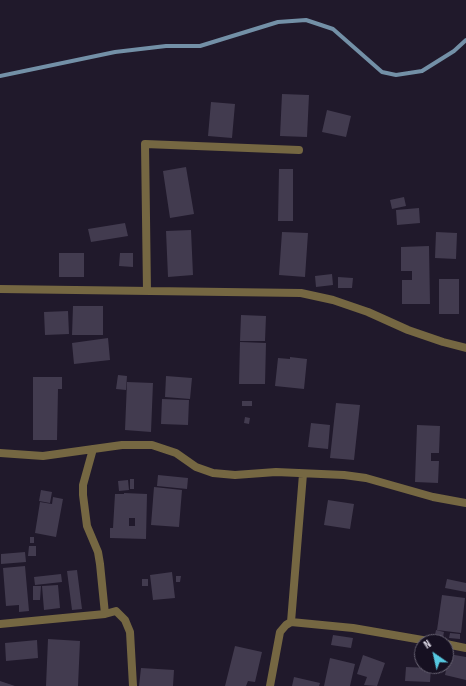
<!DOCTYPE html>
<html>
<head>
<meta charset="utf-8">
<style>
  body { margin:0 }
  #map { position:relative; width:466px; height:686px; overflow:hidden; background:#20192b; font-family:"Sofia Sans Condensed",sans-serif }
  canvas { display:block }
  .north { position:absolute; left:414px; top:634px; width:40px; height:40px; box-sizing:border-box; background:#161021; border:1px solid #686373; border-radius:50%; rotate:326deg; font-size:11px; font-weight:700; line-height:16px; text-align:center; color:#e4e0ed }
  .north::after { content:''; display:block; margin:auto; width:14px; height:18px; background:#56c9e1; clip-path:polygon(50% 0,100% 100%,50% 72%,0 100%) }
</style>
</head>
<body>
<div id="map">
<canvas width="466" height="686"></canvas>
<div class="north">N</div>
</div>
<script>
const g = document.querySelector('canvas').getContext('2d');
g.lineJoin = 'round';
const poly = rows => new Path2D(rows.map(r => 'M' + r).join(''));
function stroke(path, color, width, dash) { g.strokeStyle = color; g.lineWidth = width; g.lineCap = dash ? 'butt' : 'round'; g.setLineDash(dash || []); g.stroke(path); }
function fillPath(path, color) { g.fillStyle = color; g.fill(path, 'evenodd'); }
stroke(poly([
  [0,76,115,52,166,46,200,46,278,22,306,20,333,29,382,72,396,75,422,71,454,51,466,40]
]), '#7390a7', 4);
fillPath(poly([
  [282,94,309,95,307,137,280,136],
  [211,102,235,104,232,138,208,136],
  [327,110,351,116,346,137,322,132],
  [186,167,194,214,170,218,163,171],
  [279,169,293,169,293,221,278,221],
  [404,197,406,206,392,209,390,200],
  [419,208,420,223,397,225,396,210],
  [125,223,128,236,91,242,88,229],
  [191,230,193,275,168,277,166,231],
  [282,232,308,233,305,277,279,275],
  [436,232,457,233,456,259,435,258],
  [429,246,430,304,402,304,402,280,412,280,412,271,401,271,401,247],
  [59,253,84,253,84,277,59,277],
  [120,253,133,253,133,267,119,266],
  [332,274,333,285,316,287,315,276],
  [338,277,353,278,352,288,338,288],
  [439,279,459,279,459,314,439,314],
  [73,306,103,306,103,335,72,335],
  [68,311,69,334,45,335,44,312],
  [241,315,266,316,265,341,240,341],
  [108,338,110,360,74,364,72,343],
  [240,342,266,343,265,384,239,384],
  [290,357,307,359,304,389,275,386,278,358,290,359],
  [118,375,127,376,126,390,116,389],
  [166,376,192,378,190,399,165,397],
  [33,377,62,377,62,389,58,389,57,440,33,440],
  [127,382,153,383,151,432,125,430],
  [162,399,189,400,188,425,161,424],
  [242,401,252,401,252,406,242,406],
  [336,403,360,405,354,460,330,458],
  [245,417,250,418,249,424,244,423],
  [311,423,330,425,328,449,308,447],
  [417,425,440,426,439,453,431,453,431,461,439,461,438,483,415,482],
  [158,475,188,478,187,489,157,486],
  [130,479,134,479,134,489,130,489],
  [128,480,129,490,119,491,118,481],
  [154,487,182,490,179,527,151,525],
  [41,490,52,492,50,503,39,501],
  [124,493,147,494,146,539,110,538,110,528,113,528,115,494,124,494],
  [129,518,135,518,135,526,129,526],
  [53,497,63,499,56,537,35,533,40,502,52,504],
  [328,500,354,504,350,529,324,525],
  [30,537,34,537,34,543,30,543],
  [29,546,36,546,36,556,28,556],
  [25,552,26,562,1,564,1,554],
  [25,566,29,611,19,612,19,605,6,606,3,568],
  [77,570,82,609,72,610,67,571],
  [172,572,175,598,153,600,150,575],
  [61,574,62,582,35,585,34,577],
  [176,576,181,576,180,582,176,582],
  [142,579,148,579,148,586,142,586],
  [447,579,466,583,466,592,445,588],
  [58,585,60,608,44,610,42,586],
  [33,586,41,586,40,600,33,600],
  [442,595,465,598,461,633,437,630],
  [436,630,444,632,443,637,435,635],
  [450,633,460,634,460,639,449,638],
  [333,635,353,638,351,648,331,645],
  [48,639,80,641,78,686,46,686],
  [37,640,38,658,6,661,5,643],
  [235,646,262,652,255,682,248,681,246,686,225,686],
  [449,654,466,657,466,680,445,675],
  [363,655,385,663,377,686,364,685,367,677,357,674],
  [330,658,355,664,350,686,324,686],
  [406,667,431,668,430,682,405,681],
  [141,668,174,670,173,686,139,686],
  [294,677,320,683,319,686,292,686],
  [0,681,15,686,0,686]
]), '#423b4f');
stroke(poly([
  [0,289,301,293,333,300,368,312,408,330,443,342,466,348],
  [147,291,145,144,299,150],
  [93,449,83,485,83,495,87,526,98,552,100,564,105,614],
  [0,453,43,456,122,445,152,445,176,453,196,467,213,473,235,475,276,472,344,475,366,478,433,497,466,503],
  [291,622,303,474],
  [0,624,105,614,116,611,125,620,130,632,133,686],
  [446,644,466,648],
  [270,686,280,632,286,625,291,622,353,628,434,642]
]), '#756742', 8);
</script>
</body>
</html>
